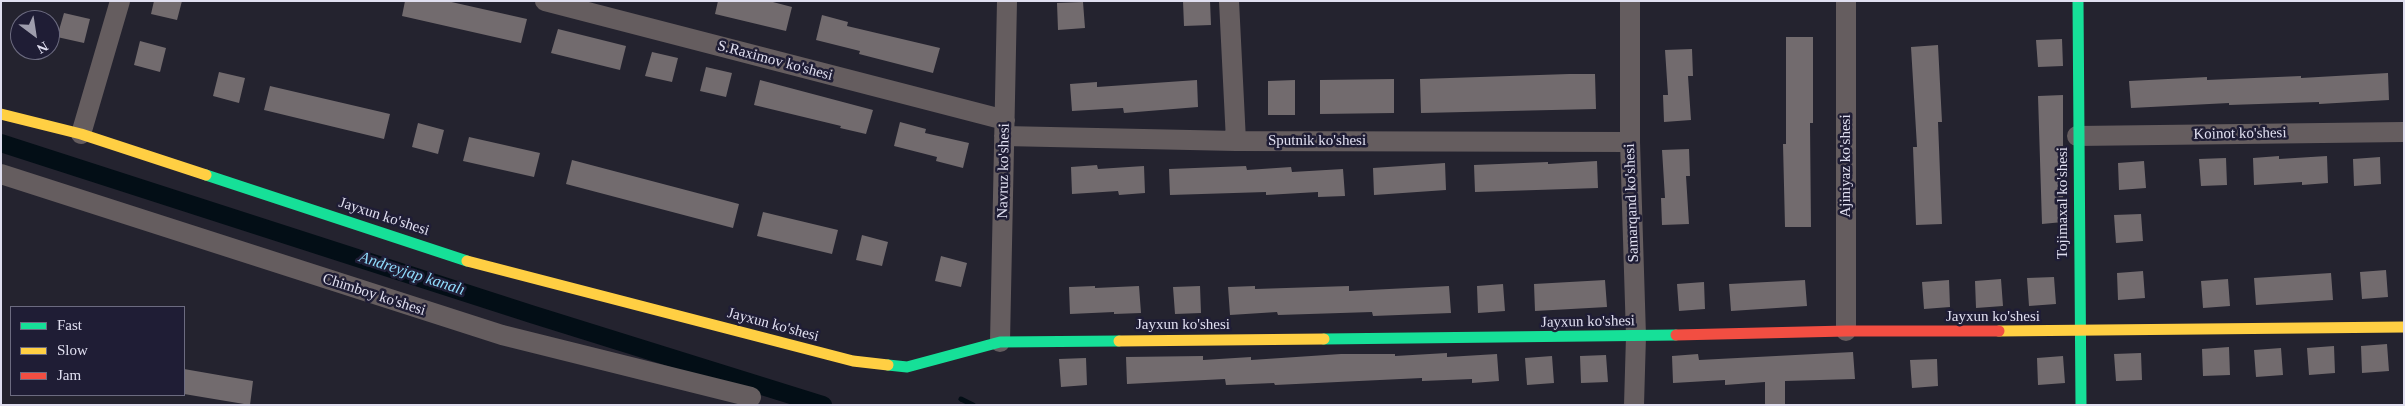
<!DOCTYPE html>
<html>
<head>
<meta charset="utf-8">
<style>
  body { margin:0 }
  #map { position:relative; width:2405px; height:406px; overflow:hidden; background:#24232f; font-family:"Times New Roman",serif }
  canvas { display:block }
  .frame { position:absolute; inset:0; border:2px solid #e0dff0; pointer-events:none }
  .legend { position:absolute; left:10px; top:306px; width:175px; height:90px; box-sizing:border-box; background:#1f1d35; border:1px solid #6c6b80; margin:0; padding:6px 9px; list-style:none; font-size:15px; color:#e0dff0 }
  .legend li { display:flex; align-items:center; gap:10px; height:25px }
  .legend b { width:25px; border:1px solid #6c6b80 }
  .north { position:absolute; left:10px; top:10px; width:50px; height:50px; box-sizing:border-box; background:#1f1d35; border:1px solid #6c6b80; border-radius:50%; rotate:149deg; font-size:14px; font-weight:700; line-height:20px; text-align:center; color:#e0dff0 }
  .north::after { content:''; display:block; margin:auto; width:18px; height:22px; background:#9e9dac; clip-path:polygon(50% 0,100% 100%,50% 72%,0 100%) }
</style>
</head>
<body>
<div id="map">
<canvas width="2405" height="406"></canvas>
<div class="frame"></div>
<ul class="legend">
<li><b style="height:6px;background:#16e098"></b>Fast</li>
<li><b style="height:6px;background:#ffcf43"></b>Slow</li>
<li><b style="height:6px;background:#f24e42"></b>Jam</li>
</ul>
<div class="north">N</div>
</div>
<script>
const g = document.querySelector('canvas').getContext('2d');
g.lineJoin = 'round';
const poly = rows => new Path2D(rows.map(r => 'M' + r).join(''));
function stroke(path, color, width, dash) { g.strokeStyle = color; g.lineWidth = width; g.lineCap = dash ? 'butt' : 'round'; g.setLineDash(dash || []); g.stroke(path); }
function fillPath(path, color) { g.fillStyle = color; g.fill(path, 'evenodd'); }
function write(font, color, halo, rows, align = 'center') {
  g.font = font + ' "Times New Roman",serif'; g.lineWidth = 5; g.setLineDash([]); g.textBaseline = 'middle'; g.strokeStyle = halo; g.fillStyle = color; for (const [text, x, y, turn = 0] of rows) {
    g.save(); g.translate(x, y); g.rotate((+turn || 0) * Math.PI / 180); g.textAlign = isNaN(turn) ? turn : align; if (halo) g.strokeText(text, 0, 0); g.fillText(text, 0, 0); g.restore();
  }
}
stroke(poly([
  [961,399,973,405]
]), '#030e16', 5);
stroke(poly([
  [1,143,531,314,823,405]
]), '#030e16', 18);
fillPath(poly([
  [154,1,182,1,177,20,151,14],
  [405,1,447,1,527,19,521,43,402,16],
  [718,1,769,1,792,7,786,31,715,14],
  [1183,1,1210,1,1211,25,1184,26],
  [1083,2,1085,28,1058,30,1057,3],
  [64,13,90,19,84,43,57,37],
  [822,15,848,22,847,26,940,48,933,73,859,54,860,51,816,40],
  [558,29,626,46,620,70,551,53],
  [1786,37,1813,37,1813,123,1810,123,1811,227,1785,227,1783,144,1786,144],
  [2062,39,2063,66,2038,67,2036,40],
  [140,41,166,48,160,72,134,65],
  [1938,45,1942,122,1938,122,1942,224,1916,225,1913,147,1917,147,1911,47],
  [1692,49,1693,76,1688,76,1691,120,1664,122,1663,95,1668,95,1665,50],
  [652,52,678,58,672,82,645,76],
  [706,67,732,73,726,97,700,91],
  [219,72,245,78,239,103,213,96],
  [2388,73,2389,100,2319,104,2319,102,2229,105,2229,103,2131,108,2129,81,2207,77,2207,80,2301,76,2301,78],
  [1569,74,1595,74,1596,109,1421,113,1420,79],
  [1394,79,1394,113,1320,114,1320,80],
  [760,80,873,110,866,134,840,128,841,126,754,105],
  [1197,80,1198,107,1124,113,1123,108,1072,111,1070,84,1097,82,1097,87],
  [1295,80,1295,115,1268,115,1268,81],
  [270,86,390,114,384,139,264,110],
  [2063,95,2063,222,2042,224,2038,96],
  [900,122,926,129,925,133,969,143,963,168,936,161,937,157,894,146],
  [418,123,444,130,438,154,412,147],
  [469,137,540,153,534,177,463,161],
  [1689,149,1690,176,1686,176,1689,224,1662,225,1661,198,1665,198,1662,150],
  [2279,156,2279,159,2327,156,2328,183,2302,185,2302,182,2254,185,2253,158],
  [2380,157,2381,184,2354,186,2353,159],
  [2226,158,2227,185,2201,186,2199,159],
  [572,160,739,204,733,228,566,184],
  [1597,161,1598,188,1475,192,1474,165,1548,162,1548,164],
  [2144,161,2146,188,2119,190,2118,163],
  [1445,163,1446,190,1374,195,1373,168],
  [1097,165,1098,169,1144,166,1145,193,1119,195,1118,191,1072,194,1071,167],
  [1246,166,1247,170,1291,167,1292,172,1343,169,1345,196,1318,197,1318,192,1266,195,1266,192,1170,195,1169,169],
  [763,212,838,230,832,254,757,236],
  [2141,214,2143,241,2116,243,2114,215],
  [862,235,888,242,882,266,856,260],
  [941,256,967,263,961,287,935,281],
  [2386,270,2388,297,2362,299,2360,272],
  [2143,271,2145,298,2118,300,2117,273],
  [2331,273,2333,300,2256,305,2254,278],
  [2054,277,2056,304,2029,306,2027,278],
  [2001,279,2003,306,1976,308,1975,281],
  [2228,279,2230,306,2203,308,2201,281],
  [1605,280,1607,307,1535,311,1534,284],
  [1805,280,1807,306,1731,311,1729,284],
  [1949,280,1950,307,1924,309,1922,282],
  [1704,282,1705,309,1679,311,1677,284],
  [1503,284,1505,311,1478,313,1477,286],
  [1095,286,1095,288,1139,286,1141,313,1114,314,1114,312,1070,314,1069,287],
  [1200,286,1201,313,1175,314,1173,287],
  [1255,286,1255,289,1349,286,1349,291,1449,286,1451,313,1373,316,1372,312,1278,315,1277,312,1230,315,1228,287],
  [2387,344,2389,371,2362,373,2361,346],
  [2334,346,2335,373,2309,375,2307,348],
  [2229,347,2230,375,2203,376,2202,349],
  [2281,348,2283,375,2256,377,2254,350],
  [1853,352,1855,379,1785,381,1785,405,1765,405,1765,382,1725,385,1725,380,1673,383,1672,356,1698,354,1699,360],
  [1447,353,1447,357,1497,354,1499,381,1472,383,1472,379,1422,381,1422,378,1275,385,1274,383,1226,385,1225,379,1127,384,1126,357,1203,356,1203,360,1251,357,1251,360,1341,354,1395,354,1395,356],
  [2141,353,2142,380,2116,381,2114,354],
  [1606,355,1608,382,1581,383,1580,356],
  [1552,356,1554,383,1527,385,1525,358],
  [2063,356,2065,383,2038,385,2037,358],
  [1086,358,1087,385,1061,387,1059,359],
  [1937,359,1938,386,1912,388,1910,360],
  [184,369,253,381,250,405,184,394]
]), '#726b6e');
stroke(poly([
  [545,1,1005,120],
  [1229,1,1236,141],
  [1630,1,1630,142,1636,336,1634,405],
  [81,134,120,1],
  [1004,136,1236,141,1630,142],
  [2077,136,2404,132],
  [1,174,502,335,751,397],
  [1846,331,1846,1],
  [1000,342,1007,1]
]), '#655d5f', 20);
stroke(poly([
  [2078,1,2081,405],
  [206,175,467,261],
  [1324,339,1676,335],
  [888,365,907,367,1000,342,1119,341]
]), '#16e098', 11);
stroke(poly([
  [1,114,81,134,206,175],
  [467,261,853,361,888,365],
  [1999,331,2404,327],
  [1119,341,1324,339]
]), '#ffcf43', 11);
stroke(poly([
  [1676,335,1846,331,1999,331]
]), '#f24e42', 11);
write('15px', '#e0dff0', '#1f1d35', [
  ["S.Raximov ko'shesi",775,61,15],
  ["Koinot ko'shesi",2240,134,-1],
  ["Sputnik ko'shesi",1317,141],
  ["Ajiniyaz ko'shesi",1846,166,-90],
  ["Navruz ko'shesi",1004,171,-89],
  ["Samarqand ko'shesi",1632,203,-92],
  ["Tojimaxal ko'shesi",2063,203,-90],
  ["Jayxun ko'shesi",384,217,18],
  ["Chimboy ko'shesi",374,295,18],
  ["Jayxun ko'shesi",1993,317],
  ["Jayxun ko'shesi",1588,322,-1],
  ["Jayxun ko'shesi",773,325,15],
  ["Jayxun ko'shesi",1183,325]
]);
write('italic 16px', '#8fdbfc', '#1f1d35', [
  ["Andreyjap kanalı",412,274,18]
]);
</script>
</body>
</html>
